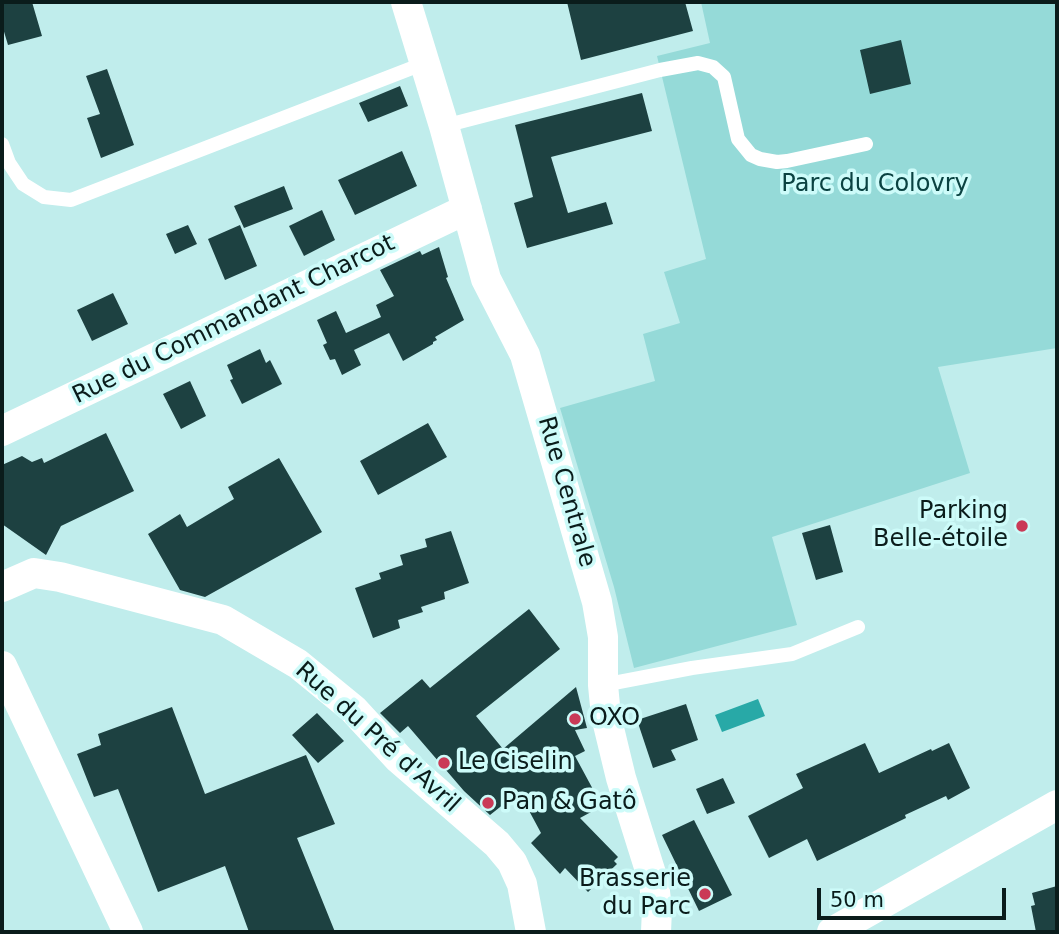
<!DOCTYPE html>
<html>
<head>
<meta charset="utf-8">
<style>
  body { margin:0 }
  #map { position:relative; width:1059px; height:934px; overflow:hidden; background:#c0edec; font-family:"DejaVu Sans",sans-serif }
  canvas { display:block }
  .frame { position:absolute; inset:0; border:4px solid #0a1c1b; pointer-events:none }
  .scale { position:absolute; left:817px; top:888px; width:189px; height:32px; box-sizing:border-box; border:4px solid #0a1c1b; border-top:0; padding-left:9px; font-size:21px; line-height:24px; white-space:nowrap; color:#0a1c1b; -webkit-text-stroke:5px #cdfbf9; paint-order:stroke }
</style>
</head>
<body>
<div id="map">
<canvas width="1059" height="934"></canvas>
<div class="frame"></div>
<div class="scale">50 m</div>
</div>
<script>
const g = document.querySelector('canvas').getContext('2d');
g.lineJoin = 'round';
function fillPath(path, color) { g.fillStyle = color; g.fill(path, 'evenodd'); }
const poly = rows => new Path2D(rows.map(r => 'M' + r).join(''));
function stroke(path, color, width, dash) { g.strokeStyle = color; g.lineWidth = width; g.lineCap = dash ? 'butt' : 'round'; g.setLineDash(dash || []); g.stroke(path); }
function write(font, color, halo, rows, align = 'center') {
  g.font = font + ' "DejaVu Sans",sans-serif'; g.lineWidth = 7; g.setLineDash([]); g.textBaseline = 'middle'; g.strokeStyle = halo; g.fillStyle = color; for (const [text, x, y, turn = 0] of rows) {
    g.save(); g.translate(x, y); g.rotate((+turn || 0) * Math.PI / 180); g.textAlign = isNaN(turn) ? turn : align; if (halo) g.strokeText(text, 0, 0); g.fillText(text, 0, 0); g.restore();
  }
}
fillPath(poly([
  [701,2,1057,2,1057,348,938,367,970,473,772,537,797,625,634,668,614,587,560,408,655,381,643,334,680,323,664,272,706,259,657,56,710,43]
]), '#95dad8');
fillPath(poly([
  [758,699,765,716,722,732,715,715]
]), '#28a9a7');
fillPath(poly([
  [2,2,32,2,42,36,8,45,2,25],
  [567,2,685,2,693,31,581,60],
  [901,40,911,84,870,94,860,50],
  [107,69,134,145,101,158,87,118,100,114,86,76],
  [400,86,408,106,368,122,359,103],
  [642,93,652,131,551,157,568,213,606,202,613,224,527,248,514,203,533,197,515,125],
  [402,151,417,186,355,215,338,180],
  [284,186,293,209,244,228,234,206],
  [322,210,335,240,304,256,289,226],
  [188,225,197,244,175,254,166,234],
  [240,225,257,266,225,280,208,239],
  [439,247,448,277,446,278,464,320,435,337,437,340,433,342,433,344,403,361,389,333,354,350,361,365,342,375,335,359,330,360,323,345,327,343,317,320,336,311,346,333,381,317,376,305,394,296,380,270,420,251,422,255],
  [113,293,128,324,92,341,77,310],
  [260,349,266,363,270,360,282,384,242,404,230,380,233,379,227,365],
  [190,381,206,416,181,429,163,394],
  [428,423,447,457,378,495,360,461],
  [106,433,134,491,61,526,46,555,2,524,2,465,22,456,32,462,42,458,44,463],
  [279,458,322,532,205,597,180,590,148,534,180,514,187,527,234,499,228,487],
  [830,525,843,572,816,580,802,533],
  [451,531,469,583,444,592,445,599,421,607,423,612,398,620,400,628,373,638,355,588,381,579,379,573,403,565,400,555,427,547,425,539],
  [529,609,560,649,476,716,503,749,576,687,587,728,575,730,585,751,575,756,602,806,580,818,618,857,614,861,617,864,588,892,565,868,560,874,531,843,541,833,519,792,490,815,464,791,408,726,400,733,380,713,422,679,430,688],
  [686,704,698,740,671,750,676,760,653,768,637,720],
  [172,707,205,794,306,755,335,824,297,838,335,932,249,932,225,866,158,892,118,789,94,797,77,754,101,745,98,734],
  [317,713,344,741,318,763,292,735],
  [865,743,879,773,931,749,932,751,949,743,970,788,948,800,946,796,905,815,906,818,817,861,807,839,769,858,748,816,803,788,796,774],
  [723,778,735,803,707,814,696,789],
  [694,820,732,895,699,911,662,835],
  [1057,886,1057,932,1036,932,1031,906,1035,905,1032,893]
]), '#1d4141');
stroke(poly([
  [444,126,660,70,698,63,713,67,724,77,738,139,751,155,760,159,777,162,787,161,866,144],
  [2,144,9,163,23,184,44,197,71,200,425,63],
  [603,685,692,668,792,654,858,627]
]), '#fff', 14);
stroke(poly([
  [406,2,444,126,486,279,525,355,597,602,603,637,603,685,606,716,621,778,654,883,657,909,656,932],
  [2,431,467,209],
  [2,587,34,573,60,577,223,620,298,664,353,709,399,759,497,844,512,862,522,884,531,932],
  [2,666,128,932],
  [832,932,1057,805]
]), '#fff', 30);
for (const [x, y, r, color] of [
  [1022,526,7,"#ca3a57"],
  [575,719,7,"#ca3a57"],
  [444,763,7,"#ca3a57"],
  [488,803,7,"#ca3a57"],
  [705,894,7,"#ca3a57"]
]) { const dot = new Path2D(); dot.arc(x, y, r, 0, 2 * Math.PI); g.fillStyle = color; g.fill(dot); stroke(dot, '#cdfbf9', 2.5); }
write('24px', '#0a4241', '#cdfbf9', [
  ["Parc du Colovry",875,185]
]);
write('24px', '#0a1c1b', '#cdfbf9', [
  ["Rue du Commandant Charcot",234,320,-26],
  ["Rue Centrale",566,492,74],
  ["Rue du Pré d'Avril",377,738,42]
]);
write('24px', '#0a1c1b', '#cdfbf9', [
  ["Parking",1008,512,"right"],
  ["Belle-étoile",1008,540,"right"],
  ["OXO",589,719],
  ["Le Ciselin",458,763],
  ["Pan & Gatô",502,803],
  ["Brasserie",691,880,"right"],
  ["du Parc",691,908,"right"]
], 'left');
</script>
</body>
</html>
